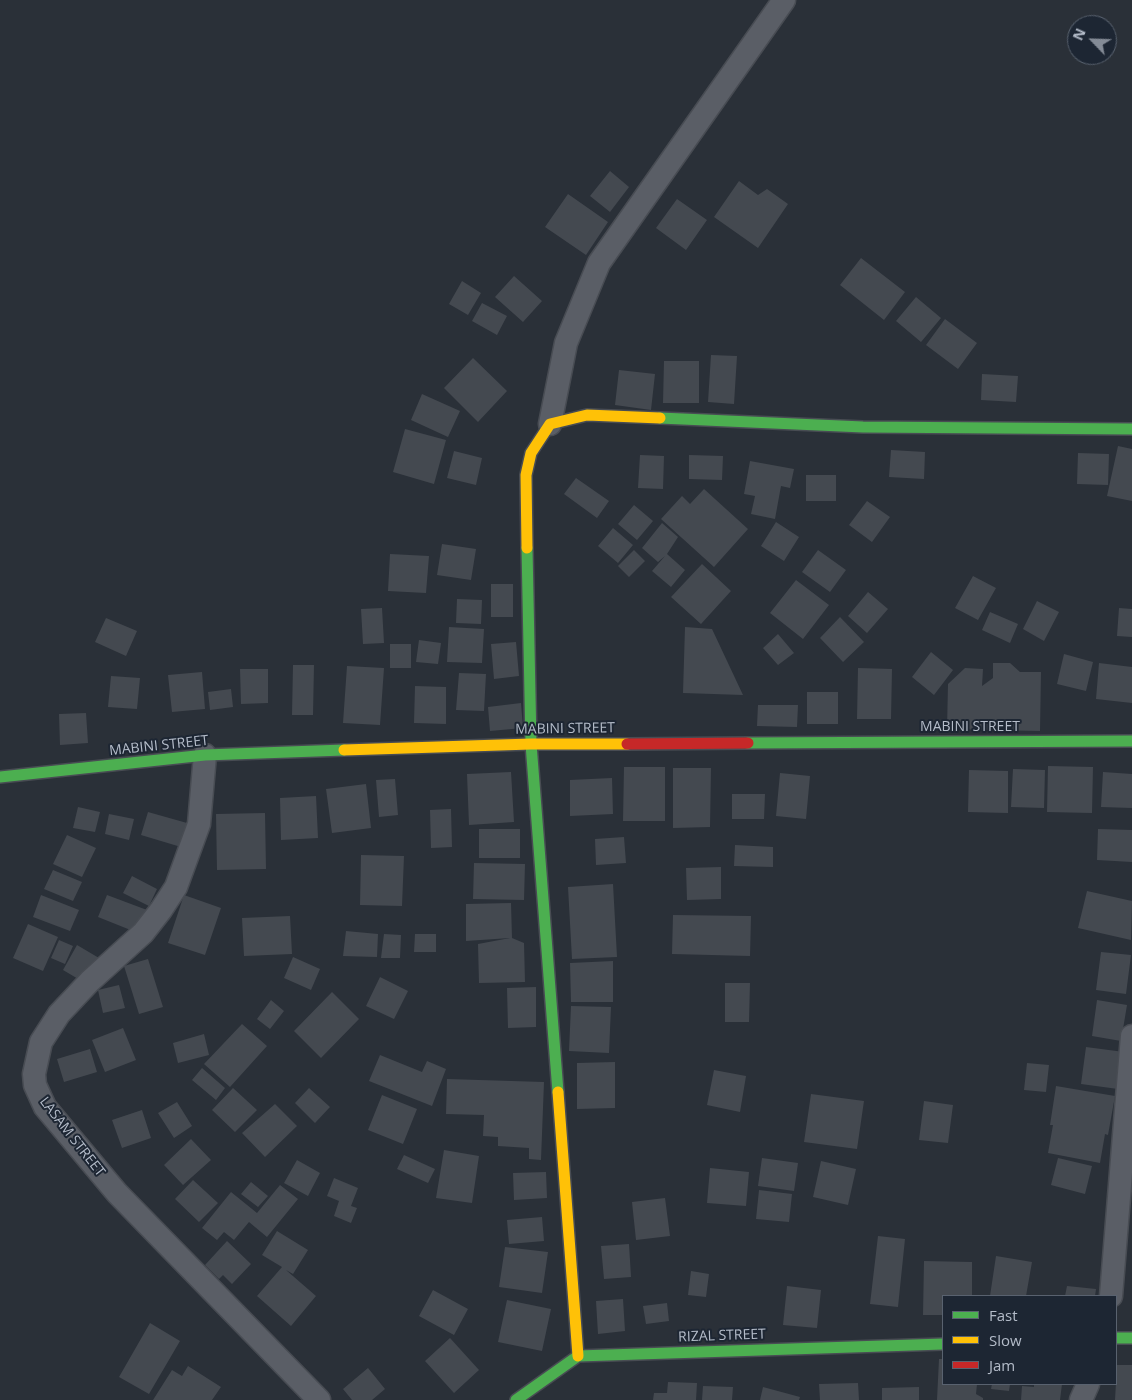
<!DOCTYPE html>
<html>
<head>
<meta charset="utf-8">
<style>
  body { margin:0 }
  #map { position:relative; width:1132px; height:1400px; overflow:hidden; background:#2a3038; font-family:"Open Sans",sans-serif }
  canvas { display:block }
  .legend { position:absolute; left:942px; top:1295px; width:175px; height:90px; box-sizing:border-box; background:#1d2633; border:1px solid #59626f; margin:0; padding:6px 9px; list-style:none; font-size:15px; color:#b4bcc9 }
  .legend li { display:flex; align-items:center; gap:10px; height:25px }
  .legend b { width:25px; border:1px solid #59626f }
  .north { position:absolute; left:1067px; top:15px; width:50px; height:50px; box-sizing:border-box; background:#1d2633; border:1px solid #59626f; border-radius:50%; rotate:294deg; font-size:14px; font-weight:700; line-height:20px; text-align:center; color:#b4bcc9 }
  .north::after { content:''; display:block; margin:auto; width:18px; height:22px; background:#848b96; clip-path:polygon(50% 0,100% 100%,50% 72%,0 100%) }
</style>
</head>
<body>
<div id="map">
<canvas width="1132" height="1400"></canvas>
<ul class="legend">
<li><b style="height:6px;background:#4caf50"></b>Fast</li>
<li><b style="height:6px;background:#ffc107"></b>Slow</li>
<li><b style="height:6px;background:#c62828"></b>Jam</li>
</ul>
<div class="north">N</div>
</div>
<script>
const g = document.querySelector('canvas').getContext('2d');
g.lineJoin = 'round';
function fillPath(path, color) { g.fillStyle = color; g.fill(path, 'evenodd'); }
const poly = rows => new Path2D(rows.map(r => 'M' + r).join(''));
function stroke(path, color, width, dash) { g.strokeStyle = color; g.lineWidth = width; g.lineCap = dash ? 'butt' : 'round'; g.setLineDash(dash || []); g.stroke(path); }
function write(font, color, halo, rows, align = 'center') {
  g.font = font + ' "Open Sans",sans-serif'; g.lineWidth = 4; g.setLineDash([]); g.textBaseline = 'middle'; g.strokeStyle = halo; g.fillStyle = color; for (const [text, x, y, turn = 0] of rows) {
    g.save(); g.translate(x, y); g.rotate((+turn || 0) * Math.PI / 180); g.textAlign = isNaN(turn) ? turn : align; if (halo) g.strokeText(text, 0, 0); g.fillText(text, 0, 0); g.restore();
  }
}
fillPath(poly([
  [610,171,629,187,610,212,590,196],
  [739,181,758,195,767,189,788,204,758,248,714,217],
  [568,194,608,222,586,255,545,227],
  [677,199,707,220,686,250,656,228],
  [861,258,905,292,884,320,840,285],
  [514,276,542,301,523,322,495,297],
  [462,281,481,293,468,315,449,304],
  [916,297,941,318,921,342,896,321],
  [482,303,507,316,497,335,472,321],
  [945,319,977,343,958,369,926,345],
  [711,355,737,356,734,404,708,402],
  [473,358,507,391,478,422,444,388],
  [664,361,699,361,699,403,663,403],
  [619,370,655,374,651,410,615,405],
  [982,374,1018,376,1016,402,981,400],
  [422,394,460,411,448,437,411,420],
  [405,429,446,440,434,484,393,472],
  [1118,446,1132,449,1132,501,1107,496],
  [891,450,925,452,924,479,889,477],
  [454,451,482,458,476,485,447,478],
  [1078,453,1109,454,1108,485,1077,484],
  [640,455,664,456,663,489,638,488],
  [689,455,723,456,722,480,689,479],
  [750,461,794,469,790,488,781,486,775,519,751,514,755,496,744,494],
  [806,475,836,475,836,501,806,501],
  [576,478,609,501,597,518,564,494],
  [704,489,748,529,714,567,661,519,682,496,690,504],
  [867,501,890,517,872,542,849,525],
  [634,505,653,521,637,540,618,524],
  [776,522,799,537,784,561,761,546],
  [662,523,678,537,667,554,685,570,671,587,652,571,665,556,658,562,642,548],
  [613,528,633,545,618,563,598,546],
  [442,544,476,549,471,580,437,575],
  [634,550,645,561,629,577,618,566],
  [818,550,846,570,830,592,802,572],
  [390,554,429,556,426,593,388,591],
  [702,564,731,591,701,624,671,597],
  [973,576,996,588,978,620,955,608],
  [796,580,829,605,803,639,770,613],
  [491,584,513,584,513,617,491,617],
  [868,592,888,609,867,633,848,616],
  [457,599,482,600,481,624,456,623],
  [1037,601,1059,612,1044,641,1023,629],
  [382,608,384,643,363,644,361,609],
  [1119,608,1132,609,1132,637,1117,636],
  [990,612,1018,624,1010,643,982,630],
  [840,617,864,642,843,662,820,638],
  [106,618,137,631,126,656,95,642],
  [449,627,484,629,482,663,447,662],
  [685,627,712,629,743,695,683,693],
  [778,634,794,653,778,665,763,648],
  [419,640,441,643,438,664,416,662],
  [516,642,519,676,494,679,491,644],
  [390,644,411,644,411,668,390,668],
  [931,652,953,670,934,695,912,677],
  [1064,654,1093,662,1086,691,1057,684],
  [993,663,1010,663,1020,672,1041,672,1040,731,947,729,948,684,965,668,983,669,982,686,993,678],
  [1099,663,1132,667,1132,703,1096,699],
  [293,665,314,665,313,715,292,715],
  [347,666,384,668,380,725,343,723],
  [858,668,892,669,891,719,857,719],
  [240,669,268,669,268,703,241,704],
  [202,672,205,709,172,712,168,675],
  [459,673,486,674,484,711,456,710],
  [111,676,140,678,137,709,108,707],
  [415,686,446,687,446,724,414,723],
  [231,689,233,707,210,710,208,692],
  [807,692,838,692,838,724,807,724],
  [521,703,523,728,490,731,488,707],
  [758,705,798,705,797,727,757,726],
  [86,713,88,743,60,745,59,714],
  [1048,766,1093,767,1092,813,1047,812],
  [624,767,665,767,665,821,623,821],
  [673,768,711,768,710,827,673,828],
  [1013,769,1045,770,1044,808,1011,807],
  [969,770,1008,771,1008,813,968,812],
  [511,772,514,822,469,825,467,774],
  [1103,772,1132,774,1132,808,1101,807],
  [780,773,810,776,806,819,776,816],
  [612,778,613,814,570,816,570,780],
  [395,779,398,815,379,817,376,780],
  [366,784,371,828,332,833,326,789],
  [732,794,765,794,764,819,732,819],
  [316,796,318,838,281,840,280,798],
  [78,807,100,812,95,832,73,828],
  [451,809,452,847,431,848,430,810],
  [148,812,187,823,181,847,141,835],
  [265,813,266,869,217,870,216,814],
  [109,814,134,819,129,840,105,834],
  [479,829,520,829,520,858,479,858],
  [1098,829,1132,830,1132,862,1097,860],
  [67,835,96,848,82,877,53,864],
  [624,837,626,863,596,865,595,839],
  [735,845,773,847,773,867,734,866],
  [361,855,404,856,402,906,360,905],
  [474,863,525,864,524,900,473,899],
  [721,867,721,899,687,900,686,868],
  [53,870,82,882,73,901,44,889],
  [132,876,157,889,149,906,123,893],
  [613,884,617,957,572,959,568,887],
  [1087,891,1132,901,1131,940,1078,928],
  [41,895,79,910,70,931,33,917],
  [107,895,147,910,138,933,98,917],
  [184,895,221,908,205,955,168,943],
  [511,903,512,938,524,943,525,982,479,983,478,944,510,938,466,941,466,904],
  [673,915,751,916,750,956,672,954],
  [290,916,292,954,244,956,242,918],
  [28,924,58,937,43,971,13,958],
  [346,931,378,934,377,957,343,956],
  [384,934,401,935,400,958,381,958],
  [415,934,436,934,436,952,414,952],
  [59,940,73,946,65,964,51,958],
  [77,945,99,958,85,983,63,970],
  [1101,952,1131,955,1126,994,1096,990],
  [293,957,320,969,311,990,284,978],
  [148,959,163,1007,139,1014,124,966],
  [613,961,613,1002,571,1002,570,963],
  [380,977,408,991,394,1019,366,1006],
  [725,983,750,983,749,1022,725,1022],
  [119,985,125,1008,103,1013,98,990],
  [536,987,536,1027,508,1028,507,988],
  [332,992,359,1019,321,1058,294,1031],
  [271,1000,284,1011,270,1029,257,1019],
  [1097,1000,1127,1005,1121,1041,1092,1036],
  [571,1006,611,1007,609,1053,569,1051],
  [242,1024,267,1046,230,1087,204,1064],
  [123,1028,136,1060,105,1072,92,1040],
  [204,1034,209,1055,178,1063,173,1043],
  [1086,1047,1124,1052,1118,1089,1081,1084],
  [90,1049,97,1072,64,1082,57,1059],
  [380,1055,422,1072,427,1061,446,1069,432,1106,369,1081],
  [615,1062,615,1108,577,1109,577,1063],
  [1027,1063,1049,1065,1046,1092,1024,1090],
  [202,1068,225,1088,216,1100,192,1080],
  [714,1070,746,1076,740,1112,707,1105],
  [447,1079,544,1082,541,1160,529,1159,529,1148,498,1146,498,1137,483,1136,484,1115,446,1114],
  [1056,1086,1115,1096,1108,1135,1105,1134,1100,1163,1048,1153,1053,1125,1050,1125],
  [233,1088,257,1110,235,1132,212,1110],
  [309,1088,330,1107,315,1123,295,1103],
  [811,1094,864,1101,857,1149,804,1142],
  [382,1095,417,1109,403,1144,368,1130],
  [924,1101,953,1105,948,1143,919,1140],
  [177,1102,192,1126,174,1138,158,1113],
  [275,1104,297,1126,265,1157,242,1133],
  [142,1110,151,1138,122,1148,112,1120],
  [191,1139,211,1160,183,1185,164,1165],
  [444,1150,479,1156,472,1203,436,1198],
  [404,1155,435,1169,428,1183,397,1169],
  [762,1158,798,1163,794,1191,758,1186],
  [1058,1158,1092,1166,1085,1194,1051,1185],
  [297,1160,320,1173,308,1196,284,1183],
  [821,1161,856,1169,848,1205,813,1197],
  [710,1168,749,1172,746,1206,707,1203],
  [546,1172,547,1198,514,1200,513,1173],
  [334,1178,358,1188,351,1206,357,1208,351,1223,334,1216,339,1201,327,1196],
  [193,1180,218,1203,199,1222,175,1199],
  [251,1182,268,1196,258,1207,241,1194],
  [280,1185,298,1199,267,1237,249,1222,234,1240,224,1232,217,1240,202,1228,231,1192,257,1213],
  [759,1190,792,1194,789,1222,756,1219],
  [665,1198,670,1236,636,1240,632,1202],
  [542,1217,544,1241,509,1244,507,1220],
  [277,1231,308,1250,293,1274,286,1270,316,1296,291,1326,257,1296,282,1267,262,1255],
  [878,1236,905,1239,898,1307,870,1304],
  [227,1241,251,1264,232,1284,223,1275,219,1279,205,1265],
  [629,1244,631,1277,604,1279,601,1246],
  [505,1247,548,1252,542,1293,499,1287],
  [996,1256,1032,1262,1026,1296,990,1296],
  [924,1261,972,1262,972,1296,943,1296,943,1315,923,1315],
  [691,1271,709,1274,706,1297,688,1295],
  [787,1286,821,1290,817,1328,783,1325],
  [1067,1286,1096,1289,1095,1296,1065,1296],
  [433,1290,468,1309,454,1335,419,1316],
  [623,1299,625,1331,598,1334,596,1301],
  [507,1300,551,1309,542,1351,498,1342],
  [667,1303,669,1321,646,1324,643,1306],
  [150,1323,180,1341,149,1394,119,1377],
  [450,1338,479,1370,454,1393,425,1361],
  [939,1359,943,1359,943,1384,977,1384,976,1394,983,1398,983,1400,937,1400],
  [1117,1365,1132,1365,1132,1400,1115,1400],
  [188,1366,221,1387,212,1400,153,1400,172,1370,182,1376],
  [368,1368,385,1389,372,1400,352,1400,343,1389],
  [668,1382,697,1383,696,1400,653,1400,654,1393,667,1393],
  [858,1383,859,1400,820,1400,819,1384],
  [992,1384,1010,1384,1009,1391,991,1389],
  [1034,1384,1062,1384,1060,1400,1021,1400,1022,1386,1034,1387],
  [703,1386,733,1387,732,1400,702,1400],
  [763,1387,800,1397,799,1400,760,1400],
  [919,1387,919,1400,882,1400,882,1388]
]), '#444950');
const street = poly([
  [550,424,566,343,599,263,784,0],
  [205,755,199,824,176,887,161,910,143,933,90,981,59,1014,41,1042,34,1074,35,1085,45,1107,117,1193,319,1400],
  [1111,1296,1132,1036],
  [1081,1400,1088,1384]
]);
const fast = poly([
  [660,418,863,427,1132,429],
  [527,548,531,744,558,1092],
  [748,743,1132,741],
  [0,777,205,755,344,750],
  [1116,1338,1132,1338],
  [516,1400,578,1356,943,1344]
]);
const slow = poly([
  [527,548,526,475,531,453,550,424,587,415,660,418],
  [344,750,531,744,627,744],
  [558,1092,578,1356]
]);
const jam = poly([
  [627,744,748,743]
]);
stroke(street, '#484c53', 25);
stroke(fast, '#484c53', 14);
stroke(slow, '#484c53', 14);
stroke(jam, '#484c53', 14);
stroke(street, '#5a5e66', 22);
stroke(fast, '#4caf50', 11);
stroke(slow, '#ffc107', 11);
stroke(jam, '#c62828', 11);
write('14px', '#b4bcc9', '#1d2633', [
  ["MABINI STREET",970,727],
  ["MABINI STREET",565,729,-1],
  ["MABINI STREET",159,746,-6],
  ["LASAM STREET",72,1137,52],
  ["RIZAL STREET",722,1336,-2]
]);
</script>
</body>
</html>
